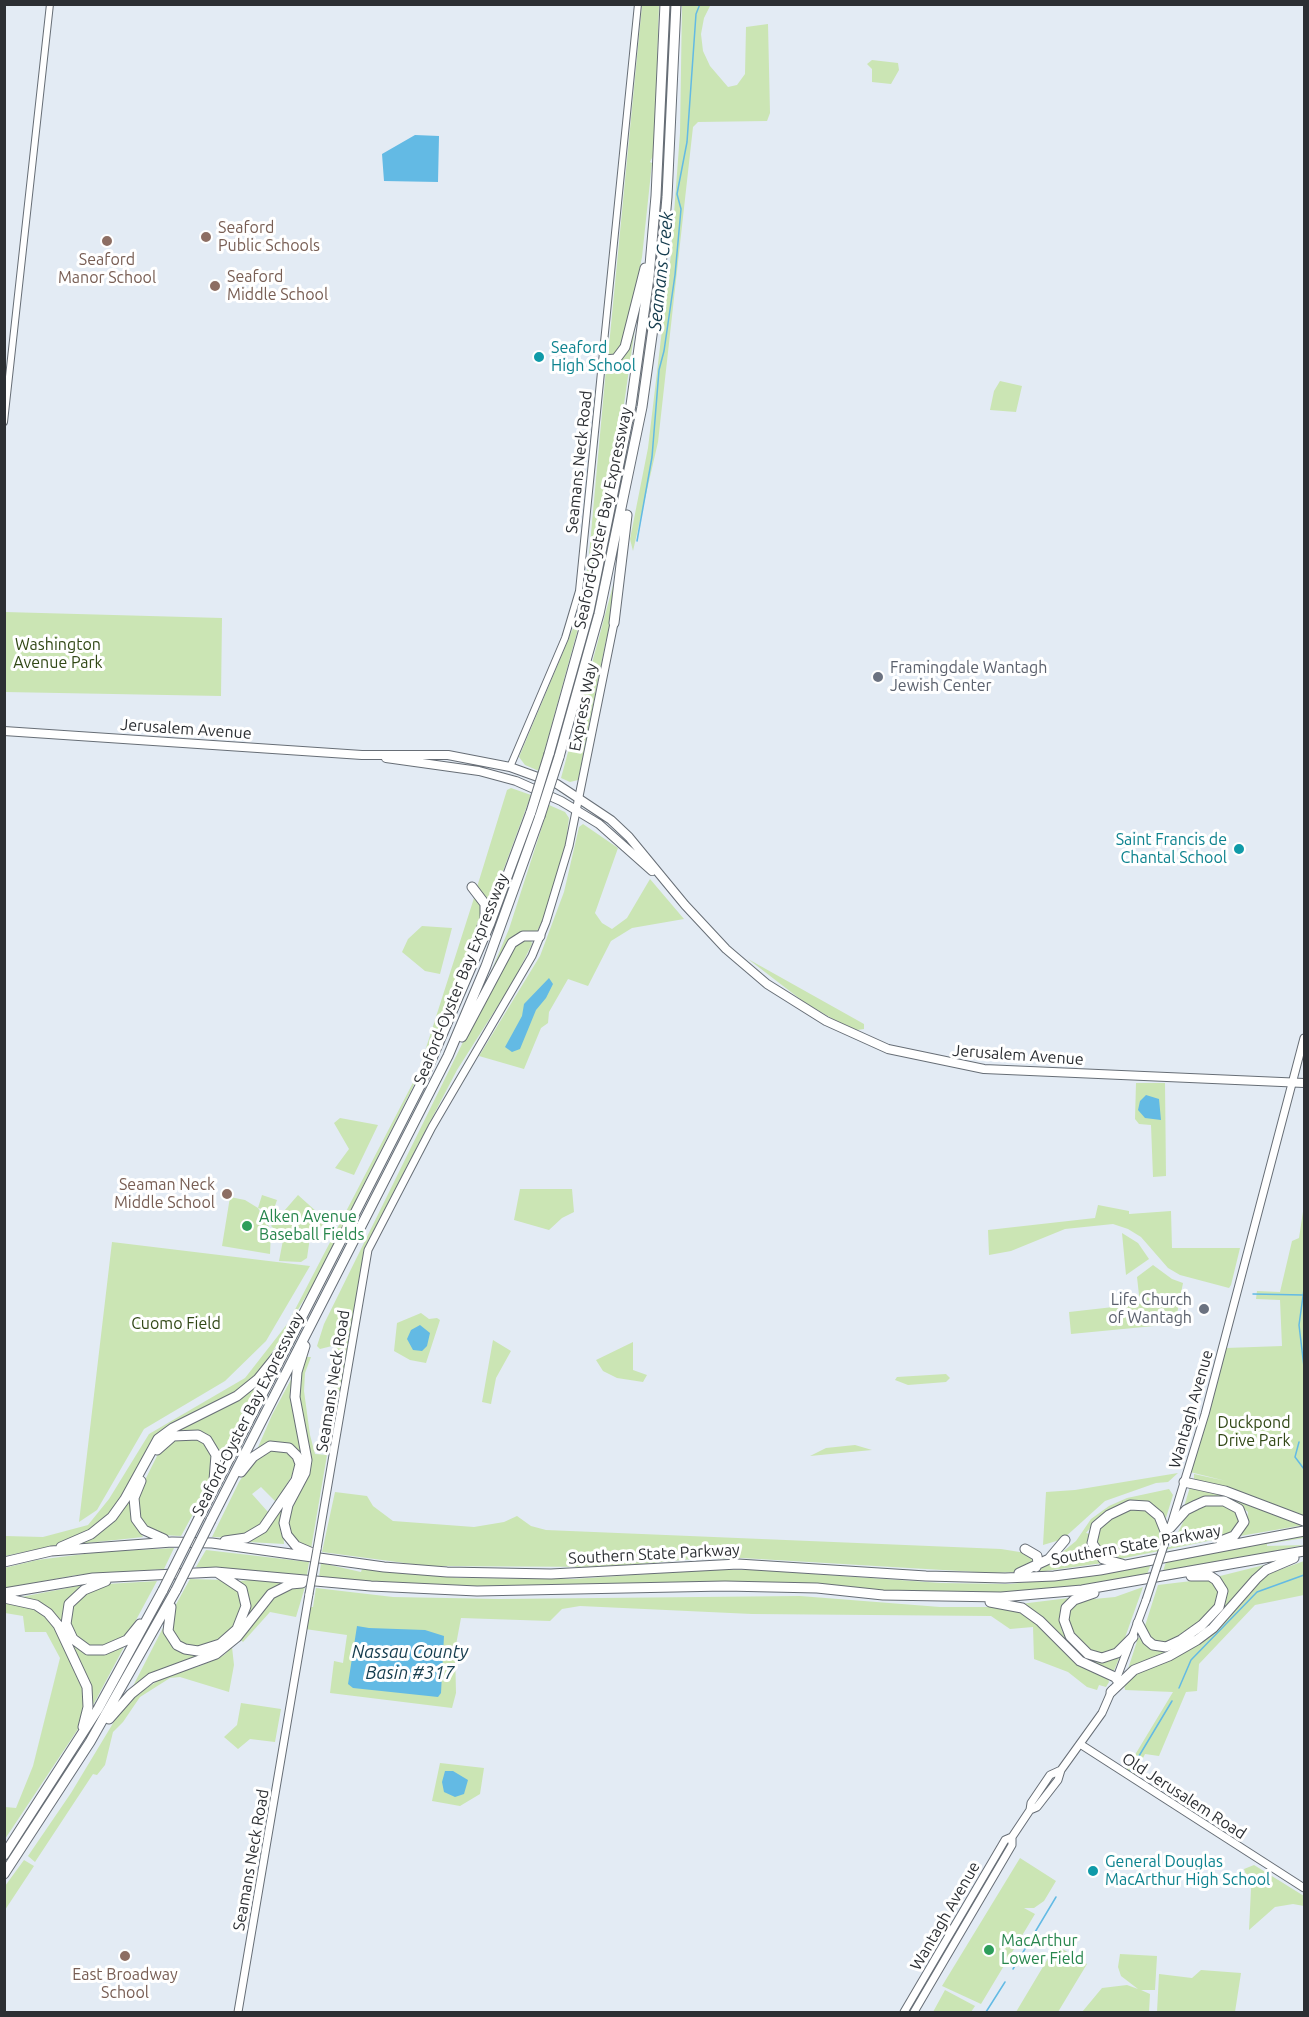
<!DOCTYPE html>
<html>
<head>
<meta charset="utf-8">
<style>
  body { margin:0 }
  #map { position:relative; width:1309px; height:2017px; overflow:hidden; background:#e3ebf4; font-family:Ubuntu,sans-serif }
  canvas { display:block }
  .frame { position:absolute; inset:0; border:6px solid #2c2f33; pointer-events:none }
</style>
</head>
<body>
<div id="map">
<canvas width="1309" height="2017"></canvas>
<div class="frame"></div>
</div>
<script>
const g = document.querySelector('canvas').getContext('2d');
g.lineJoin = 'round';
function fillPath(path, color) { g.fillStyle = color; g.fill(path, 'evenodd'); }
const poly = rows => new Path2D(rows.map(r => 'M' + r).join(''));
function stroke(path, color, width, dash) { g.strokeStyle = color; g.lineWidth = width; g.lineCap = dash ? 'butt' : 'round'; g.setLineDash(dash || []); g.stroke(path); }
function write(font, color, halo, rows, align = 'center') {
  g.font = font + ' Ubuntu,sans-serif'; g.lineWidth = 6; g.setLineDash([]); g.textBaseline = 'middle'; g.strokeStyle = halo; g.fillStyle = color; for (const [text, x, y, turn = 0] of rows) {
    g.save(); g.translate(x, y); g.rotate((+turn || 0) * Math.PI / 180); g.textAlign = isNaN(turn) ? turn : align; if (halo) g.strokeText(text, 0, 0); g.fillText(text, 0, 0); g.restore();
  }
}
fillPath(poly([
  [642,5,659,5,654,154,650,162,652,163,642,257,631,311,618,357,608,356],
  [682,5,714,5,710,6,704,18,701,34,703,51,710,66,728,87,737,85,745,74,746,27,768,24,770,113,767,121,698,122,693,127,658,442,633,551,630,539,648,448,671,254,680,133],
  [872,60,898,63,899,70,891,84,872,82,872,69,867,64],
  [636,321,621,425,598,553,594,557,582,614,539,771,525,765,519,757,579,614,588,566,606,369,618,362],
  [1000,381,1022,386,1016,412,990,410,994,391],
  [615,578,613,620,606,640,578,780,570,782,561,778],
  [5,612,222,618,221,696,5,692],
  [511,788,531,795,489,909,477,887,507,790],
  [549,805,565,812,569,818,565,849,542,922,536,933,520,934,487,981,509,929],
  [583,824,618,848,595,913,602,923,612,929,627,918,650,879,684,919,632,928,611,941,588,986,568,979,549,1012,548,1023,541,1028,524,1069,479,1056,540,956,564,892,579,827],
  [474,898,481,901,482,923,428,1057,314,1283,259,1374,232,1395,162,1431,120,1502,106,1520,89,1532,62,1544,5,1556,5,1536,43,1537,88,1525,109,1499,149,1434,245,1378,288,1323,418,1073],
  [422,926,452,928,440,974,425,971,402,952,408,939],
  [525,939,531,940,532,944,513,982,457,1070,364,1249,348,1354,334,1418,335,1404,332,1395,338,1349,332,1346,320,1349,317,1346,324,1324,465,1038,514,946],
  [748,959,864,1024,864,1029,857,1030,836,1021,804,1002],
  [1136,1083,1165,1083,1166,1176,1153,1177,1151,1125,1139,1124,1135,1119],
  [340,1118,378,1125,354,1175,335,1168,349,1149,334,1123],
  [520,1189,572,1189,574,1212,562,1218,549,1230,514,1220],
  [262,1195,277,1200,273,1212,258,1208,271,1230,270,1254,222,1246,230,1197,245,1200,258,1208],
  [298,1195,327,1221,316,1232,280,1234,271,1226],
  [1098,1205,1129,1211,1129,1214,1171,1211,1172,1248,1240,1248,1231,1285,1229,1288,1180,1275,1168,1268,1141,1237,1128,1229,1113,1224,1065,1229,1011,1251,989,1255,988,1230,1095,1218],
  [1304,1205,1304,1518,1194,1480,1194,1474,1226,1481,1190,1472,1226,1348,1282,1346,1280,1300,1256,1299,1257,1291,1280,1292,1292,1241,1299,1238],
  [1122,1233,1138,1243,1149,1259,1126,1275],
  [284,1235,310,1237,307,1258,301,1262,279,1261],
  [112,1242,310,1266,266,1341,225,1381,144,1429,97,1510,79,1522],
  [1153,1265,1172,1279,1183,1283,1175,1324,1071,1334,1069,1312,1140,1304,1137,1277],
  [421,1313,429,1319,437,1318,440,1320,426,1363,410,1360,394,1351,397,1323],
  [493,1340,511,1351,496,1378,491,1404,482,1402],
  [633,1342,633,1370,647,1375,643,1382,617,1378,603,1371,596,1360],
  [305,1357,311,1357,305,1373,304,1391,310,1435,315,1454,327,1455,311,1549,297,1544,289,1535,286,1522,305,1481,298,1406,299,1374],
  [295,1372,304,1458,284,1443,256,1452,272,1415],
  [946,1374,950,1378,946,1382,908,1385,895,1380,897,1377],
  [259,1383,219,1464,206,1435,192,1430,181,1431,180,1428,243,1397],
  [194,1437,204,1443,212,1452,215,1474,181,1536,160,1535,147,1530,139,1519,137,1496,159,1452,168,1442],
  [855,1445,872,1450,810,1456,826,1448],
  [274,1448,284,1449,293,1455,296,1469,276,1502,261,1487,252,1494,268,1512,263,1525,238,1538,212,1537,239,1482,250,1465,263,1452],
  [1178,1473,1168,1482,1156,1483,1105,1501,1063,1539,1043,1545,1046,1492,1075,1490],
  [1190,1487,1227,1496,1304,1525,1240,1536,1246,1527,1248,1512,1236,1502,1218,1497,1199,1499,1183,1510],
  [1169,1489,1173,1495,1165,1521,1150,1505,1150,1501,1132,1502,1096,1521,1086,1533,1090,1534,1091,1552,1103,1563,1031,1573,1045,1566,1076,1541,1091,1519,1109,1506,1127,1498],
  [335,1492,367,1496,373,1506,393,1521,474,1527,504,1522,517,1516,531,1526,546,1530,1001,1549,1032,1554,1037,1560,1016,1572,993,1573,742,1558,693,1559,610,1567,427,1566,322,1552],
  [126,1501,131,1501,134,1522,143,1537,78,1544],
  [1218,1504,1231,1507,1239,1514,1240,1524,1228,1537,1115,1560,1109,1559,1095,1544,1100,1525,1133,1507,1141,1507,1157,1518,1160,1537,1157,1548,1171,1547,1187,1514,1203,1505],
  [279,1510,282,1513,284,1544,248,1542],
  [1304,1536,1304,1538,1267,1544,1267,1546,1304,1545,1162,1574,1166,1562],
  [174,1548,164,1569,77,1575,5,1588,4,1568,37,1560,100,1552],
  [206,1550,309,1562,307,1575,196,1567],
  [1304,1561,1304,1595,1255,1605,1199,1664,1197,1691,1186,1692,1159,1756,1145,1754,1133,1778,1124,1773,1173,1692,1125,1690,1124,1684,1135,1673,1177,1656,1256,1583,1271,1573],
  [321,1563,361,1572,362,1569,460,1578,573,1579,707,1570,758,1570,941,1583,1010,1584,1094,1575,1151,1564,1146,1577,1097,1586,1011,1594,425,1586,319,1577],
  [1272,1563,1215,1621,1173,1652,1128,1669,1138,1638,1141,1637,1157,1650,1172,1649,1197,1634,1212,1620,1225,1602,1226,1593,1216,1577],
  [190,1579,225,1580,234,1584,244,1599,242,1615,225,1638,193,1649,181,1645,173,1636,169,1623,174,1608],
  [261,1579,285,1582,248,1619,248,1596,239,1581],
  [1208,1579,1216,1584,1221,1601,1202,1623,1166,1645,1154,1644,1144,1629,1158,1585],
  [157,1581,129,1633,117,1643,101,1649,85,1646,72,1634,68,1619,71,1603,80,1595,107,1584],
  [88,1584,82,1588,62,1625,21,1597],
  [305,1587,296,1617,270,1612,243,1642,240,1639,266,1602,285,1588],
  [1143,1587,1122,1646,1117,1652,1095,1655,1069,1631,1068,1613,1073,1605,1083,1600,1115,1597],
  [316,1588,393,1597,499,1599,800,1596,940,1607,998,1607,1028,1615,1108,1678,1109,1682,1106,1687,1099,1685,1097,1690,1087,1687,1068,1672,1034,1659,1033,1627,1010,1629,991,1616,752,1614,580,1606,562,1609,550,1621,461,1618,455,1650,456,1693,452,1708,330,1693,334,1661,343,1663,347,1635,305,1629,309,1607,313,1607],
  [1069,1598,1060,1615,1062,1631,1072,1644,1101,1661,1120,1656,1113,1673,1090,1665,1020,1604],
  [8,1602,31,1605,51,1618,86,1694,82,1723,5,1839,5,1807,16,1808,33,1766,60,1658,46,1632,25,1632,23,1616,5,1613,5,1604],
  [165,1624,168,1640,177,1651,191,1655,212,1652,132,1688],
  [72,1642,80,1648,123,1645,124,1647,90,1711],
  [232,1647,234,1665,229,1692,180,1677,170,1678,140,1697,123,1722,113,1732,105,1765,97,1775,93,1774,35,1862,28,1856,71,1793,115,1720,137,1694,164,1677,200,1666,224,1655],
  [241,1703,281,1709,275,1742,250,1739,238,1749,224,1737,237,1725],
  [440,1763,484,1768,480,1794,460,1806,432,1801],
  [1020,1858,1056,1881,1044,1901,1034,1908,1024,1908,1035,1914,981,2004,942,1986],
  [24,1860,34,1866,5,1910,5,1886],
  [1254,1865,1304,1896,1304,1906,1293,1904,1275,1907,1249,1930,1251,1889,1244,1869],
  [1056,1945,1087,1964,1058,2012,1016,2012],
  [1120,1954,1157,1956,1155,1990,1141,1990,1150,1994,1149,2012,1082,2012,1102,1988,1127,1985,1138,1989,1121,1976,1118,1967],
  [1201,1970,1241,1973,1235,2012,1157,2012,1159,1974,1192,1978],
  [945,1990,975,2006,971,2012,933,2012]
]), '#cbe5b4');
fillPath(poly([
  [415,135,439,136,438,182,384,181,382,154],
  [549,978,553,984,546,998,536,1010,520,1049,512,1052,505,1047,522,1016,524,1004],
  [1146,1095,1159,1099,1161,1120,1145,1118,1138,1110,1140,1101],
  [420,1325,430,1333,427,1346,422,1351,413,1350,407,1339,411,1330],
  [357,1626,369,1628,425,1630,444,1636,441,1693,438,1697,353,1688,348,1684],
  [445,1771,453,1771,468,1780,464,1794,455,1797,444,1792,442,1782]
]), '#63bae4');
stroke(poly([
  [637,541,652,457,659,370,664,351,675,275,681,209,677,194,687,142,696,14,700,4],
  [1304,1289,1299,1325,1304,1367],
  [1253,1294,1303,1295],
  [1304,1429,1304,1425],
  [1299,1442,1295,1457,1304,1469],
  [1179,1688,1191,1660,1257,1592,1304,1575],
  [1130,1771,1172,1701],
  [1013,1969,1056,1897],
  [986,2012,1005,1982]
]), '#63bae4', 1.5);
const tertiary = poly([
  [4,422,50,4],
  [510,767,565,638,579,591,638,4]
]);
const secondary = poly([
  [1171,1525,1205,1414,1304,1038],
  [317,1549,368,1250,432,1127,532,956,546,922,569,846,614,623],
  [1116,1680,1146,1600],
  [1080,1744,1304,1888],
  [1030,1810,1037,1807,1058,1780,1061,1770,1102,1713,1112,1690],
  [238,2012,309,1594],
  [904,2012,1005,1840,1012,1837],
  [914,2012,1012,1845,1012,1837,1030,1810,1031,1803,1050,1775,1061,1770]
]);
const primary = poly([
  [4,731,362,755,448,755,510,767,557,784,611,820,629,837,685,905,726,949,767,984,826,1021,888,1049,984,1069,1304,1083],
  [386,758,479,771,516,781,561,801,599,824,652,871]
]);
const motorway = poly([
  [604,360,616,359,625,347,645,268],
  [614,623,627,515],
  [549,754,589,611,631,405,649,277,656,196,665,4],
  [559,757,599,614,642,407,660,278,667,197,676,4],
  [472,887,485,904,485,919,480,932],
  [462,1037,512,943,523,936,540,936],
  [305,1346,297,1372,295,1397,307,1460,305,1473,288,1505,284,1523,287,1535,296,1546,310,1552],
  [157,1450,173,1436,198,1435,207,1440,216,1455,214,1480],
  [141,1481,134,1498,136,1519,144,1530,164,1539],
  [1184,1482,1225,1491,1304,1521],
  [199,1518,421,1084,490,923,531,812],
  [211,1520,448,1056,486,966,540,816],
  [1170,1528,1186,1510,1196,1505,1205,1501,1224,1501,1239,1509,1244,1522,1234,1536,1221,1541],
  [225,1541,246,1538,263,1528,296,1480,300,1464,297,1456,289,1448,270,1446,253,1457,241,1472],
  [61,1547,91,1534,112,1517,125,1499,158,1439,173,1428,237,1396,258,1379,279,1353],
  [1025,1549,1037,1556,1038,1563,1036,1567],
  [4,1562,51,1551,172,1542,212,1543,384,1567,447,1572,551,1574,738,1564,926,1576,1005,1578,1054,1576,1100,1570,1304,1531],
  [1122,1564,1103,1559,1092,1543,1096,1526,1109,1515,1130,1505,1147,1506,1159,1516,1167,1536],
  [1019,1573,1049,1559,1065,1540],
  [106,1581,84,1590,69,1604,66,1624,73,1639,88,1650,104,1650,127,1640,140,1624],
  [4,1593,93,1578,216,1572,371,1586,477,1591,725,1586,817,1588,883,1595,1001,1597,1082,1590,1304,1551],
  [1094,1593,1074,1600,1066,1608,1064,1620,1070,1636,1088,1654,1102,1658,1117,1653,1133,1637],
  [4,1598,36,1605,48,1613,58,1625,87,1687,88,1707,83,1727],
  [990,1602,1022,1608,1040,1621,1080,1661,1117,1678],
  [171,1607,168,1631,177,1645,185,1649,198,1651,220,1644,237,1629,246,1606,242,1589,218,1573],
  [1138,1623,1147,1640,1153,1645,1166,1647,1181,1640,1202,1625,1219,1607,1223,1591,1216,1580,1210,1576,1191,1576],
  [1111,1692,1134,1670,1169,1656,1197,1640,1213,1628,1256,1579,1266,1570,1294,1558],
  [109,1719,131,1694,151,1678,216,1654,237,1637,271,1594,291,1584,302,1583],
  [4,1855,98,1709,163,1590],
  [4,1874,90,1742,176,1590]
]);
stroke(tertiary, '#676e76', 8);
stroke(secondary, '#676e76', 9);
stroke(primary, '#676e76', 10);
stroke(motorway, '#676e76', 11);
stroke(tertiary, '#fff', 6);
stroke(secondary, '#fff', 7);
stroke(primary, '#fff', 8);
stroke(motorway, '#fff', 9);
const secondaryBridge = poly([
  [309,1594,317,1549],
  [1146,1600,1167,1536]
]);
const motorwayBridge = poly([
  [531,812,549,754],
  [540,816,559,757],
  [163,1590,199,1518],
  [176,1590,211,1520]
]);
stroke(secondaryBridge, '#676e76', 9, []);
stroke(motorwayBridge, '#676e76', 11, []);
stroke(secondaryBridge, '#fff', 7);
stroke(motorwayBridge, '#fff', 9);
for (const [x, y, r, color] of [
  [206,237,6,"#8d6e63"],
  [107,241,6,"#8d6e63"],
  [215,286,6,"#8d6e63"],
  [539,357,6,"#0f9aa8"],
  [878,677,6,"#6b7280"],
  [1239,849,6,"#0f9aa8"],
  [227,1194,6,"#8d6e63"],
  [247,1226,6,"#2e9e5b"],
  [1204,1309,6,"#6b7280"],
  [1093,1871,6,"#0f9aa8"],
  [989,1950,6,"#2e9e5b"],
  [125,1956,6,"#8d6e63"]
]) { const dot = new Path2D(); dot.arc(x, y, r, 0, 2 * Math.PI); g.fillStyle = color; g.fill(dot); stroke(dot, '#fff', 2); }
write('16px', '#785e54', '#fff', [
  ["Seaford",218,228],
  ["Public Schools",218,246],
  ["Seaford",107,260,"center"],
  ["Manor School",107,278,"center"],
  ["Seaford",227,277],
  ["Middle School",227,295],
  ["Seaman Neck",215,1185,"right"],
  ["Middle School",215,1203,"right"],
  ["East Broadway",125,1975,"center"],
  ["School",125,1993,"center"]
], 'left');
write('16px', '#0d838f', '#fff', [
  ["Seaford",551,348],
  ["High School",551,366],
  ["Saint Francis de",1227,840,"right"],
  ["Chantal School",1227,858,"right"],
  ["General Douglas",1105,1862],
  ["MacArthur High School",1105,1880]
], 'left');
write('16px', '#2c2f33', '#fff', [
  ["Seamans Neck Road",579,462,-84],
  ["Seaford-Oyster Bay Expressway",603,518,-78],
  ["Express Way",583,707,-79],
  ["Jerusalem Avenue",186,729,4],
  ["Seaford-Oyster Bay Expressway",461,979,-68],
  ["Jerusalem Avenue",1018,1055,4],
  ["Seamans Neck Road",333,1381,-81],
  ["Wantagh Avenue",1191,1409,-74],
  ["Seaford-Oyster Bay Expressway",248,1414,-63],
  ["Southern State Parkway",1136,1545,-10],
  ["Southern State Parkway",654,1554,-3],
  ["Old Jerusalem Road",1184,1796,33],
  ["Seamans Neck Road",251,1860,-80],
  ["Wantagh Avenue",945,1916,-60]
]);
write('16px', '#314816', '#fff', [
  ["Washington",58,645],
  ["Avenue Park",58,663],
  ["Cuomo Field",176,1324],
  ["Duckpond",1254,1423],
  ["Drive Park",1254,1441]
]);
write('16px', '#5b616d', '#fff', [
  ["Framingdale Wantagh",890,668],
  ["Jewish Center",890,686],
  ["Life Church",1192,1300,"right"],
  ["of Wantagh",1192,1318,"right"]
], 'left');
write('16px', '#27864d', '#fff', [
  ["Alken Avenue",259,1217],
  ["Baseball Fields",259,1235],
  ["MacArthur",1001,1941],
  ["Lower Field",1001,1959]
], 'left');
write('italic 18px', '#153c4e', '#fff', [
  ["Seamans Creek",661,271,-84],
  ["Nassau County",410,1652],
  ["Basin #317",410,1673]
]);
</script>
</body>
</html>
